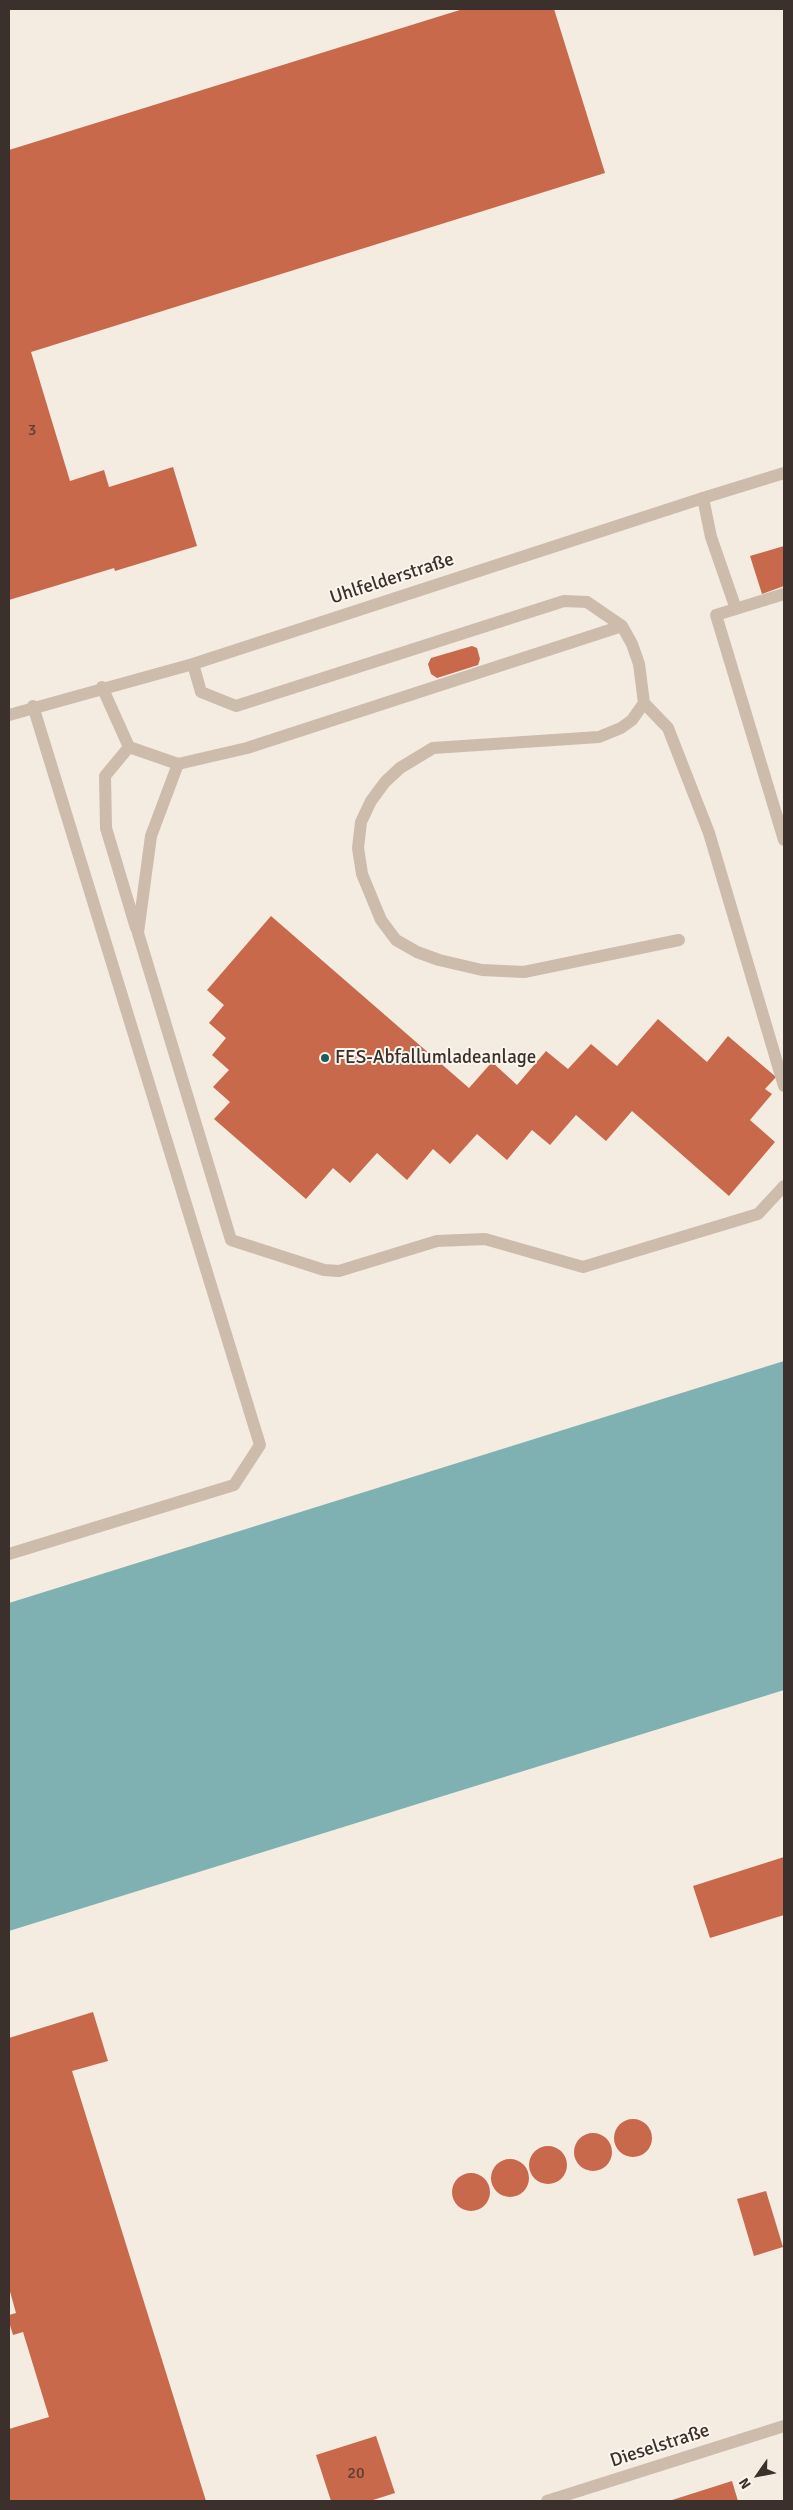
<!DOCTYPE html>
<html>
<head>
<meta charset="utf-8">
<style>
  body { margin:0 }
  #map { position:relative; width:793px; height:2510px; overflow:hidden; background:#f4ebe1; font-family:Signika,sans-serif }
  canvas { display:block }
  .frame { position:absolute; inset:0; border:10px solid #3b302b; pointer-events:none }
  .north { position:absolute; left:733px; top:2450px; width:50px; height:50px; -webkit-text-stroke:4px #fbf5ee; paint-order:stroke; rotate:237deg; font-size:14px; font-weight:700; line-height:20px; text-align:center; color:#3b302b }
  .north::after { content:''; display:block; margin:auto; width:18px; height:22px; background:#3b302b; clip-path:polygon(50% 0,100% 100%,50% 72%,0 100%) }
</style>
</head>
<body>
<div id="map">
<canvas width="793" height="2510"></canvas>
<div class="frame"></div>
<div class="north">N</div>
</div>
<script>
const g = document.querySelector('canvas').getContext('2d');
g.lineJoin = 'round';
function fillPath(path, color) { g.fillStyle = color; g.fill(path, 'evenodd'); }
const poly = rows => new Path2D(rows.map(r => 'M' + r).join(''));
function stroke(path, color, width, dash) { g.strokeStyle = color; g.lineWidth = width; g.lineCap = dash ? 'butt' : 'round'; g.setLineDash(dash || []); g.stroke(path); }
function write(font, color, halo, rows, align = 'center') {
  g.font = font + ' Signika,sans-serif'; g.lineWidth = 4; g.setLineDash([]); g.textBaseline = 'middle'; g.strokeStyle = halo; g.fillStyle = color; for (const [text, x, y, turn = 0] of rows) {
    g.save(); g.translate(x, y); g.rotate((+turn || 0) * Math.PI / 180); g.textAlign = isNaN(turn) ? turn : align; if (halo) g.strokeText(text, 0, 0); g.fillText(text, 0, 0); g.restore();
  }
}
fillPath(poly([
  [784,1361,784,1690,9,1931,9,1603]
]), '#7fb0b2');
fillPath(poly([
  [463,9,554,9,605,173,31,352,70,481,104,470,109,487,173,467,197,546,115,571,114,568,9,600,9,150],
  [784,546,784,586,762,594,750,556],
  [472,646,477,648,480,659,478,665,437,678,431,674,428,664,431,658],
  [271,916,469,1088,492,1062,517,1085,546,1051,568,1069,591,1044,617,1066,658,1019,707,1062,728,1036,776,1077,765,1089,772,1094,750,1120,775,1142,729,1196,632,1111,606,1141,576,1115,550,1145,532,1130,507,1160,477,1134,450,1164,433,1149,407,1180,377,1153,350,1183,333,1168,306,1199,214,1119,230,1102,213,1087,229,1070,212,1055,226,1038,209,1023,224,1005,207,990],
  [784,1857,784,1915,710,1938,693,1886],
  [93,2012,108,2061,72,2071,206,2501,9,2501,9,2429,49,2417,23,2332,13,2335,9,2322,9,2315,16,2313,9,2288,9,2038],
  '614 2138a19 19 0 1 1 38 0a19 19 0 1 1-38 0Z',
  '574 2152a19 19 0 1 1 38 0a19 19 0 1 1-38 0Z',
  '529 2165a19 19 0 1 1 38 0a19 19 0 1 1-38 0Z',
  '491 2178a19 19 0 1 1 38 0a19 19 0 1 1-38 0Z',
  '452 2192a19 19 0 1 1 38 0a19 19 0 1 1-38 0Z',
  [766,2191,783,2247,754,2256,737,2199],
  [376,2436,395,2493,370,2501,331,2501,316,2455],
  [732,2481,738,2501,669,2501]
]), '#c8694b');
stroke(poly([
  [703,498,711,537,736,609],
  [784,594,716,615,784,840],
  [193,664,201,692,236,706,564,601,587,602,622,626,632,644,639,664,644,703,632,720,621,728,599,737,433,748,400,768,385,782,371,801,361,822,358,848,362,874,381,920,396,940,417,952,439,960,482,970,524,972,679,940],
  [102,687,129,747,178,764,247,748,622,626],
  [644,703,668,728,709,833,784,1086],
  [129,747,105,776,106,828,136,928],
  [178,764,151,836,138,933,231,1240,324,1270,339,1271,437,1241,485,1239,583,1267,758,1214,784,1186],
  [9,1554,234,1485,260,1445,33,706]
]), '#cdbbac', 12);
stroke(poly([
  [9,715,193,664,703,498,784,473],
  [547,2501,784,2426]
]), '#cdbbac', 12);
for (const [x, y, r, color] of [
  [325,1058,5,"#1f5a5e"]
]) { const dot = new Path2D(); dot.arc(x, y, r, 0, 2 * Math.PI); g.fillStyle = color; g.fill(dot); stroke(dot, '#fbf5ee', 2); }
write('16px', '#5e3e33', null, [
  ["3",32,431],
  ["20",356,2474]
]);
write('19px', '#3b302b', '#fbf5ee', [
  ["Uhlfelderstraße",392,579,-18],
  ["Dieselstraße",660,2446,-18]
]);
write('19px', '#3b302b', '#fbf5ee', [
  ["FES-Abfallumladeanlage",335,1058]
], 'left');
</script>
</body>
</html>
